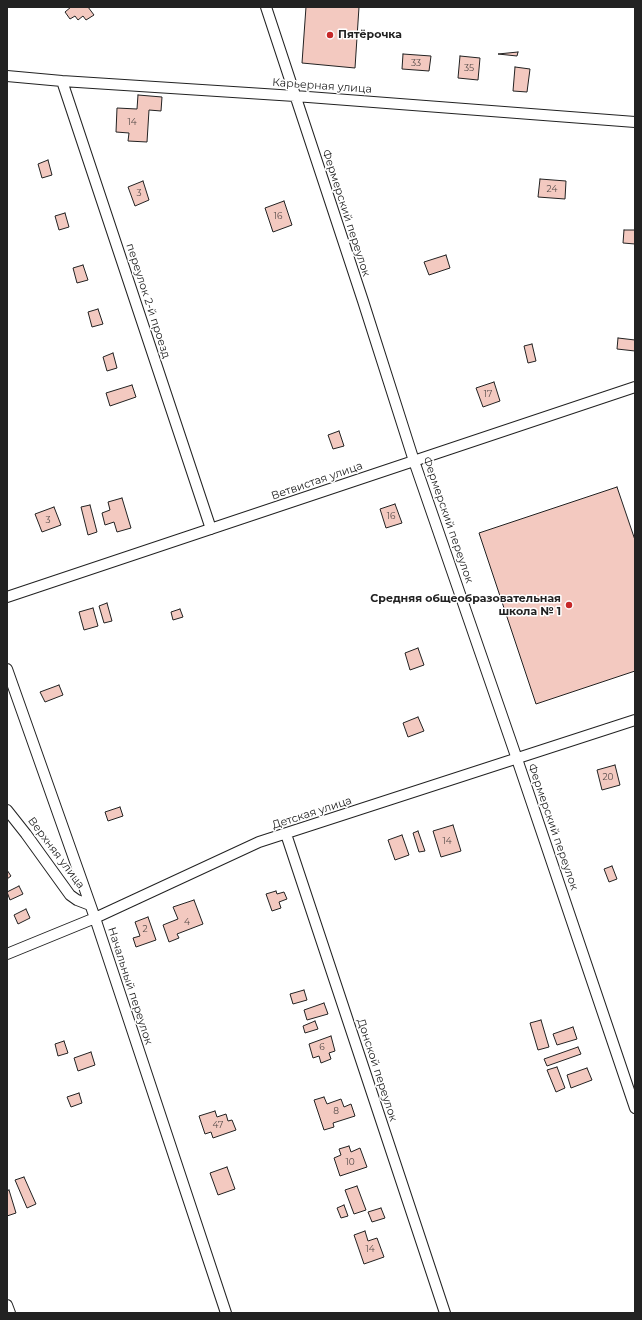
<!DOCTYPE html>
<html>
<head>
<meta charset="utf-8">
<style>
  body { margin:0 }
  #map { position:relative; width:642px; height:1320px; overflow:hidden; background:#fff; font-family:Montserrat,sans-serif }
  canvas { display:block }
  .frame { position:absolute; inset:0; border:8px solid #222; pointer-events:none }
</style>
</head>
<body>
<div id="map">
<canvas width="642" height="1320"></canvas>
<div class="frame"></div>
</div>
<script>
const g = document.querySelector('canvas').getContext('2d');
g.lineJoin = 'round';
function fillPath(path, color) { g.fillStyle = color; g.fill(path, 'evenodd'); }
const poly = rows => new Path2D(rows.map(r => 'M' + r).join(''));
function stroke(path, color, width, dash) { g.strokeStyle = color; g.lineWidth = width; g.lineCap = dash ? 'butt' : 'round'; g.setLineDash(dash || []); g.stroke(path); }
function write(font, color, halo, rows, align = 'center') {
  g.font = font + ' Montserrat,sans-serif'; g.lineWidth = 3; g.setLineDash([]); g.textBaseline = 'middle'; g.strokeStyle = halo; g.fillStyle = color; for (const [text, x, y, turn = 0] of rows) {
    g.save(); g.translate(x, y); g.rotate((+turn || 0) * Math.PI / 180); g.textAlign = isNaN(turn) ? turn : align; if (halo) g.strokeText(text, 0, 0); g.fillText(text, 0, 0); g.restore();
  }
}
const building = poly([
  [71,7,88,7,94,15,86,20,83,16,78,20,75,16,70,19,65,12,71,7],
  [306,7,359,7,355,68,302,63,306,7],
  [518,52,517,56,498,54,518,52],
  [403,54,431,56,429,71,402,69,403,54],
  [460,56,480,58,478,80,458,78,460,56],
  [515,67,530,69,527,92,513,91,515,67],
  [138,95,162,97,161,111,149,110,147,142,128,141,129,133,116,132,117,108,137,109,138,95],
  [48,160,52,175,42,178,38,164,48,160],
  [540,179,566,181,565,199,538,197,540,179],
  [143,181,149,200,135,206,128,187,143,181],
  [284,201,292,225,273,232,265,208,284,201],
  [65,213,69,227,59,230,55,216,65,213],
  [624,230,635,230,635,244,623,243,624,230],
  [446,255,450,268,429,275,424,262,446,255],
  [83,265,88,280,77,283,73,268,83,265],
  [98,309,103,324,92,327,88,312,98,309],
  [618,338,635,340,635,351,617,349,618,338],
  [532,344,536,361,528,363,524,346,532,344],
  [113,353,117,368,107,371,103,357,113,353],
  [494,382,500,401,483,407,476,388,494,382],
  [132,385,136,397,110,406,106,393,132,385],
  [339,431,344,446,333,449,328,435,339,431],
  [617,487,635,540,635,671,536,704,479,533,617,487],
  [122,498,131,528,117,532,114,522,105,525,102,513,110,510,108,502,122,498],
  [395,504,402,523,386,528,380,509,395,504],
  [90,505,97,532,88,535,81,507,90,505],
  [54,507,61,525,42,532,35,514,54,507],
  [107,603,112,621,104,623,99,606,107,603],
  [93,608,98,626,84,630,79,612,93,608],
  [180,609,183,617,173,620,171,612,180,609],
  [418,648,424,665,410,670,405,653,418,648],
  [59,685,63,695,45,702,40,692,59,685],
  [418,717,424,731,408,737,403,723,418,717],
  [615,765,620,785,602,790,597,770,615,765],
  [120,807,123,816,108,821,105,812,120,807],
  [453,825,461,851,441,857,433,831,453,825],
  [418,831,425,851,419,852,413,833,418,831],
  [402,835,409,855,395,860,388,840,402,835],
  [612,866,617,879,609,882,604,869,612,866],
  [7,870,11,876,7,879,7,870],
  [19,886,23,894,10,900,7,892,19,886],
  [276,891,277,894,284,892,287,899,279,902,281,908,272,911,266,894,276,891],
  [194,900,203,924,177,934,179,938,169,942,163,925,178,919,173,907,194,900],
  [26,909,30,918,18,924,14,915,26,909],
  [148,917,156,940,136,947,133,938,140,936,135,922,148,917],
  [304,990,307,1000,293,1004,290,994,304,990],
  [324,1003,328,1014,307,1020,304,1010,324,1003],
  [541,1020,549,1047,538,1050,530,1023,541,1020],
  [315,1021,318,1029,305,1033,303,1026,315,1021],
  [573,1027,577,1039,557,1045,553,1034,573,1027],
  [331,1036,335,1051,329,1053,331,1059,321,1063,319,1056,313,1058,309,1044,331,1036],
  [64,1041,68,1053,58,1056,55,1044,64,1041],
  [578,1047,581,1054,547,1066,544,1059,578,1047],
  [91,1052,95,1065,78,1071,74,1058,91,1052],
  [557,1067,565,1088,556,1092,547,1070,557,1067],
  [587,1068,592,1080,571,1088,567,1075,587,1068],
  [79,1093,82,1103,71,1107,67,1097,79,1093],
  [324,1097,327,1104,341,1099,344,1107,351,1104,355,1116,333,1123,334,1127,324,1130,314,1100,324,1097],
  [215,1111,217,1117,226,1114,228,1121,232,1120,236,1130,213,1138,211,1132,205,1134,199,1116,215,1111],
  [349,1146,351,1152,360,1148,367,1167,340,1176,334,1158,341,1155,339,1149,349,1146],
  [227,1167,235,1189,218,1195,210,1173,227,1167],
  [24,1177,36,1204,27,1208,15,1180,24,1177],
  [357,1186,366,1210,354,1214,345,1190,357,1186],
  [9,1190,16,1213,7,1216,7,1191,9,1190],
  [344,1205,348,1216,341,1218,337,1208,344,1205],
  [381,1208,385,1218,372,1222,368,1212,381,1208],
  [365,1231,368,1241,377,1238,384,1257,364,1264,354,1235,365,1231]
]);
fillPath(building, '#f3c9c0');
stroke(building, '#222', 1);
const minor = poly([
  [266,7,363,301,414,461,517,759,635,1108],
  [7,76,62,81,295,96,635,122],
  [62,81,211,529],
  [7,597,635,387],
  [7,669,95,918,226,1313],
  [7,810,26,834,70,895,77,900,90,905],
  [286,834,445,1313],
  [7,954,95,918,259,842,635,720],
  [7,1305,10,1313]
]);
stroke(minor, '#222', 12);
stroke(minor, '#fff', 10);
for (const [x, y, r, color] of [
  [330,35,4,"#c62828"],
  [569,605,4,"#c62828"]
]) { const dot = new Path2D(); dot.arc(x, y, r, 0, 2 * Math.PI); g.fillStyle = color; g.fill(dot); stroke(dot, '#fff', 1.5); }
write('9px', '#564c4a', null, [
  ["33",416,63],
  ["35",469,68],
  ["14",132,122],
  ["24",552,189],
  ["3",139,193],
  ["16",278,216],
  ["17",488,394],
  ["16",391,516],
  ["3",48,520],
  ["20",608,777],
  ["14",447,841],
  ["4",187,922],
  ["2",145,929],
  ["6",322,1047],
  ["8",336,1111],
  ["47",218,1125],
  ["10",350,1162],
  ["14",370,1249]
]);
write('bold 11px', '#222', '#fff', [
  ["Пятёрочка",338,35],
  ["Средняя общеобразовательная",561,599,"right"],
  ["школа № 1",561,612,"right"]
], 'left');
write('11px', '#222', '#fff', [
  ["Карьерная улица",322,86,4],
  ["Фермерский переулок",346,213,72],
  ["переулок 2-й проезд",148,301,72],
  ["Ветвистая улица",317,481,-19],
  ["Фермерский переулок",448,520,71],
  ["Детская улица",312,813,-18],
  ["Фермерский переулок",553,827,71],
  ["Верхняя улица",56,853,53],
  ["Начальный переулок",130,986,72],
  ["Донской переулок",377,1070,72]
]);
</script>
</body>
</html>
